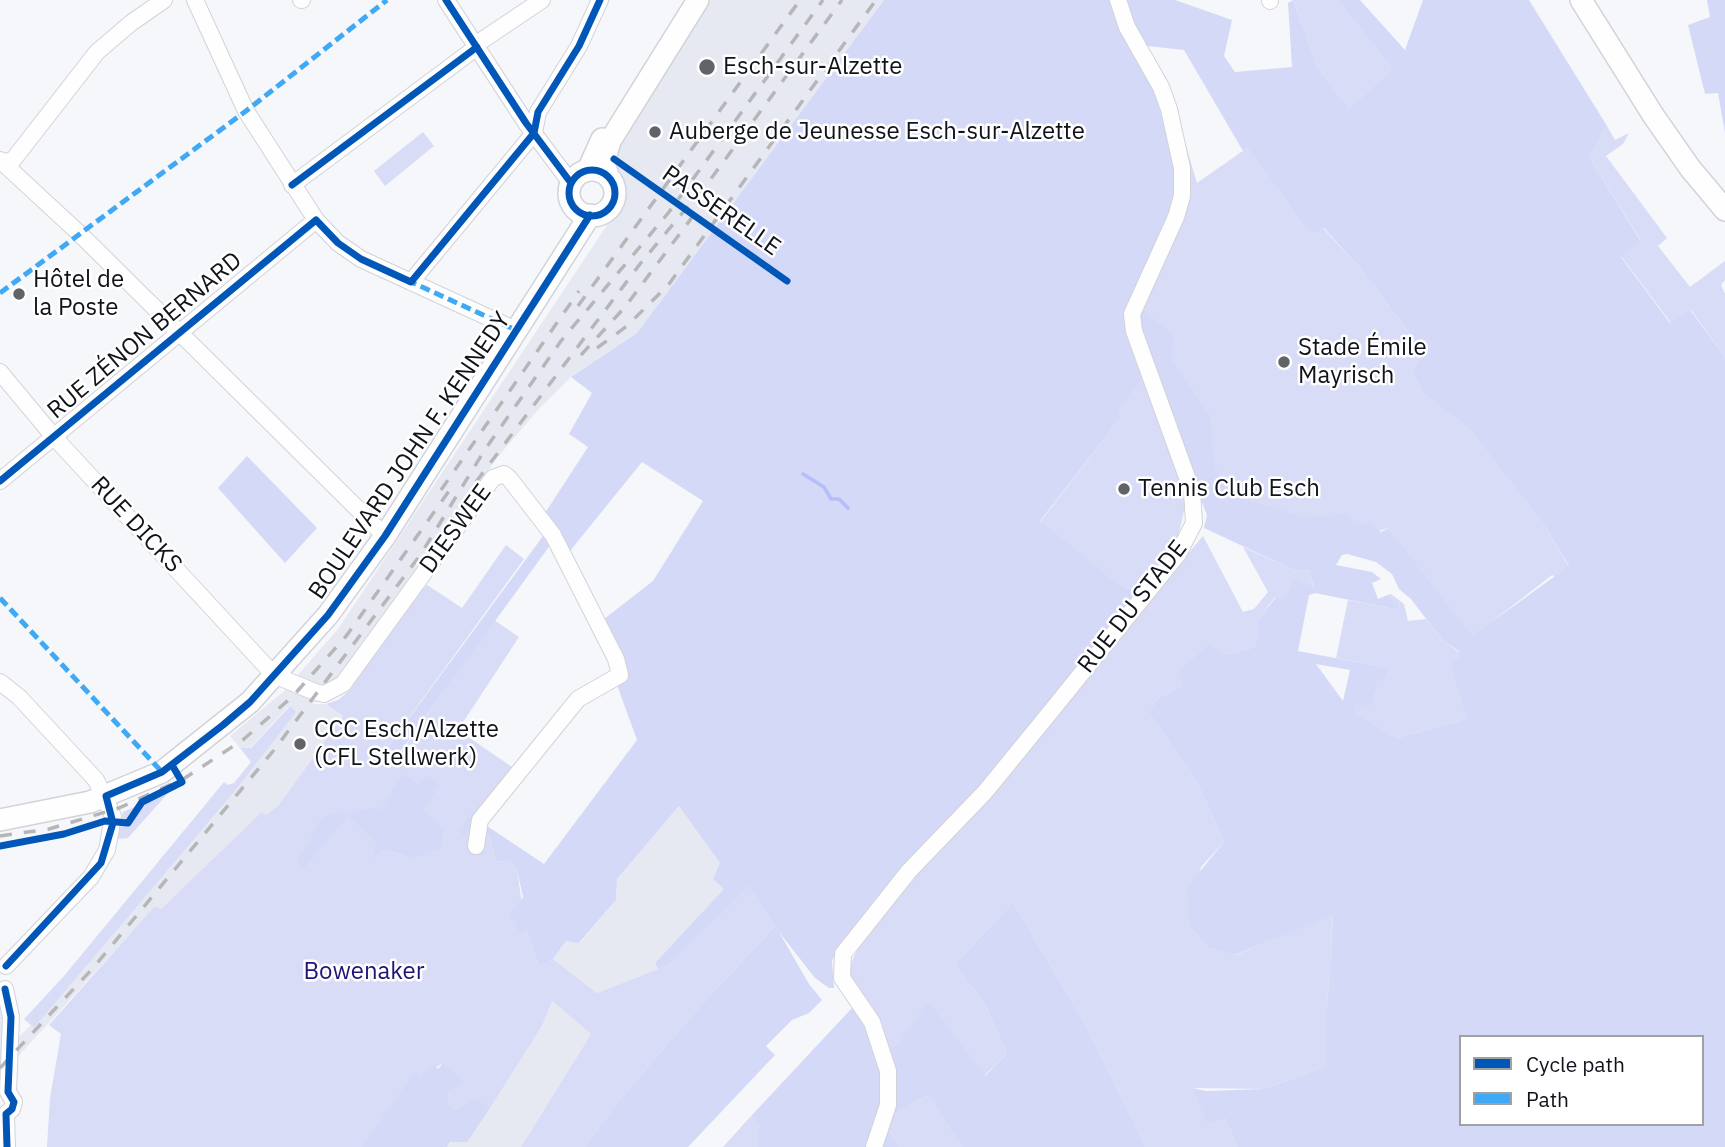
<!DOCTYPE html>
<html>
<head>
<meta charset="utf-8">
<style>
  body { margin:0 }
  #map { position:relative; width:1725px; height:1147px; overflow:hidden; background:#f6f7fa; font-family:"IBM Plex Sans",sans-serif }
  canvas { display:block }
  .legend { position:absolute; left:1459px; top:1035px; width:245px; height:91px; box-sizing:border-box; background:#fff; border:2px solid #a0a1a3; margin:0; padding:9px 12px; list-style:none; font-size:21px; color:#11131a }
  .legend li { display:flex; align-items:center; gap:14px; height:35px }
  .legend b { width:35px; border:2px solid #a0a1a3 }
</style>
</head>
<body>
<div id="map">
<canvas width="1725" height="1147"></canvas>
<ul class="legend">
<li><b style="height:9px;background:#0057b8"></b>Cycle path</li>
<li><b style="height:9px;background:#3fa9f5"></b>Path</li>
</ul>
</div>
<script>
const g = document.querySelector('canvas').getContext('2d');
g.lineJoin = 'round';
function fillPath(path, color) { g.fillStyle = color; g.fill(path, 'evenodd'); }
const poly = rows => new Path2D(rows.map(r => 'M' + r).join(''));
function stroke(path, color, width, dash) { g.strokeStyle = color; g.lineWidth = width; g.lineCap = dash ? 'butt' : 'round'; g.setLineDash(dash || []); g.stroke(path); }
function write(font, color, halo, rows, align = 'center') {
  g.font = font + ' "IBM Plex Sans",sans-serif'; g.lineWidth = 5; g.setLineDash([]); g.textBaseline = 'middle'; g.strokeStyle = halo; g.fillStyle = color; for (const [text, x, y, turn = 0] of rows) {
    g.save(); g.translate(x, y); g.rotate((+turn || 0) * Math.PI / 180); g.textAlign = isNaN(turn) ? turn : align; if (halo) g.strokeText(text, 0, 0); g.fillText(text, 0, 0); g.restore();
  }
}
fillPath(poly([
  [711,0,884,0,637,333,571,377,537,411,497,458,336,679,313,704,326,704,343,716,278,806,266,815,263,813,160,910,156,906,0,1076,0,990,11,1045,31,1025,34,1028,235,791,295,712,289,706,250,748,240,748,230,736,283,692,338,629,623,201,617,180,604,162],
  [680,805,720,863,725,889,655,963,658,969,597,993,553,959,566,941,580,943,616,900,617,879],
  [552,1001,591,1034,521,1147,447,1147,543,1024]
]), '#e7e9f2');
fillPath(poly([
  [1293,0,1337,0,1392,69,1349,108,1318,68],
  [1607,126,1615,140,1629,133,1623,144,1606,156,1667,238,1658,246,1690,287,1725,261,1725,280,1721,285,1725,294,1725,357,1691,310,1671,323,1621,256,1640,239,1589,157],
  [423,132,434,146,385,186,374,171],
  [1182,133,1197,183,1247,148,1307,230,1323,228,1360,268,1422,350,1412,373,1423,394,1469,429,1546,528,1569,567,1556,577,1552,575,1472,637,1389,528,1341,542,1207,515,1139,332,1141,300,1188,204,1182,196],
  [1143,378,1182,485,1185,507,1178,537,1137,592,1119,584,1040,522,1122,416,1116,411],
  [1203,536,1243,612,1254,609,1268,592,1243,547,1296,571,1309,570,1314,589,1283,602,1275,597,1257,621,1259,631,1255,647,1224,655,1185,685,1158,698,1148,712,1196,780,1224,842,1201,867,1189,926,1208,948,1236,955,1333,914,1327,1008,1327,1066,1264,1089,1192,1088,1202,1106,1225,1118,1237,1147,1146,1147,1084,1022,1013,902,954,965,983,1001,1007,1053,984,1076,897,1047,887,1050,875,1019,850,974,850,966,860,943],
  [506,545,524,559,376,763,386,771,399,755,494,620,519,637,458,730,515,769,474,824,489,836,496,861,511,862,517,870,526,930,539,968,553,959,597,993,658,969,670,964,749,884,775,926,690,1017,616,1104,585,1147,521,1147,591,1034,552,1001,543,1024,490,1108,476,1097,454,1110,448,1102,448,1092,464,1082,443,1063,420,1078,414,1074,361,1147,47,1147,50,1098,61,1034,49,1025,155,906,161,909,262,812,266,815,278,806,343,716,326,704,338,700,349,691,409,604,427,585,462,608],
  [439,787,422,810,412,858,385,850,372,858,376,842],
  [1391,594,1404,604,1408,621,1426,619,1443,641,1459,652,1458,658,1451,660,1466,719,1397,738,1353,713,1356,703,1374,703,1378,681,1387,668,1336,658,1348,600,1399,610,1400,606,1388,595],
  [290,706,296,712,235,791,34,1028,24,1019,64,976,224,782,228,785,234,783,251,762,240,748,251,748],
  [170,791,128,838,118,839,123,812],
  [929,1095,961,1141,963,1147,900,1147,883,1123,884,1119],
  [751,1116,761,1125,757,1147,723,1147]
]), '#d8dcf6');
fillPath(poly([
  [884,0,1175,0,1232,20,1224,56,1235,72,1292,67,1288,3,1293,0,1318,68,1349,108,1392,69,1337,0,1360,0,1405,50,1423,0,1529,0,1607,126,1589,157,1640,240,1621,257,1670,323,1690,310,1725,357,1725,1147,1237,1147,1225,1118,1208,1123,1192,1088,1206,1091,1264,1089,1327,1066,1327,1008,1333,915,1235,955,1208,948,1189,926,1187,887,1224,842,1196,780,1148,712,1158,698,1185,685,1177,674,1208,645,1224,655,1255,647,1259,631,1257,621,1276,597,1283,601,1295,579,1314,588,1309,570,1296,571,1204,528,1207,515,1139,332,1137,313,1142,310,1173,335,1172,361,1211,418,1214,467,1236,497,1304,517,1348,514,1355,525,1370,523,1381,532,1389,528,1472,636,1569,566,1546,528,1469,429,1423,394,1412,373,1422,350,1360,268,1324,228,1314,232,1307,230,1247,148,1243,151,1184,50,1139,45,1183,182,1132,314,1149,372,1141,375,1143,378,1117,411,1122,416,1040,521,1119,584,1137,592,972,796,838,948,832,961,834,988,829,988,815,978,779,932,809,984,822,1000,809,1013,792,1020,766,1046,775,1055,688,1147,585,1147,616,1104,690,1017,775,926,749,885,670,964,658,969,655,963,724,889,713,879,720,863,679,806,617,879,616,900,579,943,566,941,553,959,539,968,526,930,518,933,517,923,509,915,523,897,517,870,511,862,496,861,489,836,475,824,465,836,459,831,473,812,478,811,478,820,544,864,637,740,617,685,604,619,653,581,703,501,642,462,570,551,545,513,588,447,569,434,592,393,571,377,637,333],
  [1347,554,1376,562,1392,574,1399,589,1411,599,1443,641,1459,651,1458,658,1450,660,1466,719,1397,738,1354,713,1356,704,1366,708,1374,703,1378,681,1386,676,1388,668,1298,651,1309,595,1315,593,1399,610,1400,606,1388,595,1378,599,1372,583,1381,579,1372,572,1336,565,1342,555],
  [1316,664,1350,670,1343,701],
  [1461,1037,1702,1037,1702,1124,1461,1124],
  [1707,0,1725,0,1725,133,1718,93,1705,94,1688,25,1710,17],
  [247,456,317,528,285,563,218,488],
  [546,532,551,544,386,771,376,763],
  [402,774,419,785,426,776,440,786,423,810,444,829,440,849,412,858,385,850,371,859,376,842,348,815,304,868,297,862,323,817,342,810,348,815,369,808,381,810],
  [1013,902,1084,1022,1146,1147,963,1147,929,1095,884,1119,883,1123,900,1147,757,1147,760,1125,751,1116,852,1008,883,1051,897,1046,928,1001,985,1076,1007,1053,983,1001,954,965],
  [443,1063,465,1082,448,1092,448,1102,454,1110,476,1097,490,1108,467,1142,450,1142,447,1147,361,1147,414,1073,420,1078,432,1065,438,1069]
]), '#d4d9f7');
stroke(poly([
  [803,474,824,487,831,499,839,499,848,508]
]), '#b5bdfa', 3.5);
const minor = poly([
  [195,0,246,111,316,220,338,243,361,259,518,331],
  [301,0,302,0],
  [446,0,526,123,571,183],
  [1270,0,1270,1],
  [475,45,542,0],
  [534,133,538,112,579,46,600,0],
  [0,160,81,235,385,536],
  [4,162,13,160,97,52,131,23,164,0],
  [292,185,477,47],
  [411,282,534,133],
  [0,372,54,437,274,675,315,692,324,694,343,684,493,478,504,474,509,478,553,535,616,659,620,675,578,699,480,820,476,846],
  [0,481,316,220],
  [0,682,19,697,96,780,113,816,107,850,91,877,6,966],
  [5,989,11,1017,8,1092,14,1102,12,1109,6,1114,7,1147],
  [874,1147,888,1105,888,1071,872,1022,842,978,843,954,909,871,985,792,1052,710,1178,554,1194,523,1192,491,1134,331,1132,314,1176,217,1182,196,1182,168,1169,109,1161,87,1127,27,1118,0]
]);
const major = poly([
  [1581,0,1653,115,1690,168,1725,210],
  [588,170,602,139],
  '569 193a23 23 0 1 1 46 0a23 23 0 1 1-46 0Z',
  [608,176,604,162,610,141,698,0],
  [0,820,90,802,162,772,250,702,328,615,385,536,590,215]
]);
stroke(minor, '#d1d3d9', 18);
stroke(major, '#d1d3d9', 24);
stroke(minor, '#fefefe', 16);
stroke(major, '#fefefe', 21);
stroke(poly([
  [578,306,800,0],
  [597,348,627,326,669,284,876,0],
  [581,355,625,307,699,208],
  [476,482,640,264,713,176,842,0],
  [441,490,579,291],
  [0,836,49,829,119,808,185,778,244,739,293,696,347,635,454,484],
  [0,1068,93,968,274,750,421,554,484,451,561,341,669,212,823,0]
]), '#b6b6b8', 3.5, [12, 12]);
stroke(poly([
  [407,280,518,331],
  [0,293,246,111,387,0],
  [0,598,162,772]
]), '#3fa9f5', 5, [10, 5]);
stroke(poly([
  [446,0,526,123,571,183],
  [534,133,538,112,579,46,600,0],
  [614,159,787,281],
  '569 193a23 23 0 1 1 46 0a23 23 0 1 1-46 0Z',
  [292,185,477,47],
  [0,481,316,220,338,243,361,259,411,282,534,133],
  [0,846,64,834,105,821,128,823,142,802,182,782,172,765],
  [6,966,101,863,113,823,106,796,162,772,223,725,250,702,328,615,385,536,590,215],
  [5,989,11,1017,8,1092,14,1102,12,1109,6,1114,7,1147]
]), '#0057b8', 7);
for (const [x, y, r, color] of [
  [707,67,9,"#616368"],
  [655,132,7,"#616368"],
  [19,294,7,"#616368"],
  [1284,362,7,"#616368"],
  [1124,489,7,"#616368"],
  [300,744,7,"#616368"]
]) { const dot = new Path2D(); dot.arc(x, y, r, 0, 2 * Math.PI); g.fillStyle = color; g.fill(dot); stroke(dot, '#fff', 2.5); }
write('24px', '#11131a', '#fff', [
  ["Esch-sur-Alzette",723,67],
  ["Auberge de Jeunesse Esch-sur-Alzette",669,132],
  ["Hôtel de",33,280],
  ["la Poste",33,308],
  ["Stade Émile",1298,348],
  ["Mayrisch",1298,376],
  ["Tennis Club Esch",1138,489],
  ["CCC Esch/Alzette",314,730],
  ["(CFL Stellwerk)",314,758]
], 'left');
write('24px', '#11131a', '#fff', [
  ["PASSERELLE",721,211,35],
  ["RUE ZÉNON BERNARD",145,336,-40],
  ["BOULEVARD JOHN F. KENNEDY",410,456,-56],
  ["RUE DICKS",136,525,47],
  ["DIESWEE",456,529,-54],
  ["RUE DU STADE",1133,607,-52]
]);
write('24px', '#221476', '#fff', [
  ["Bowenaker",364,972]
]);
</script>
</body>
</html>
